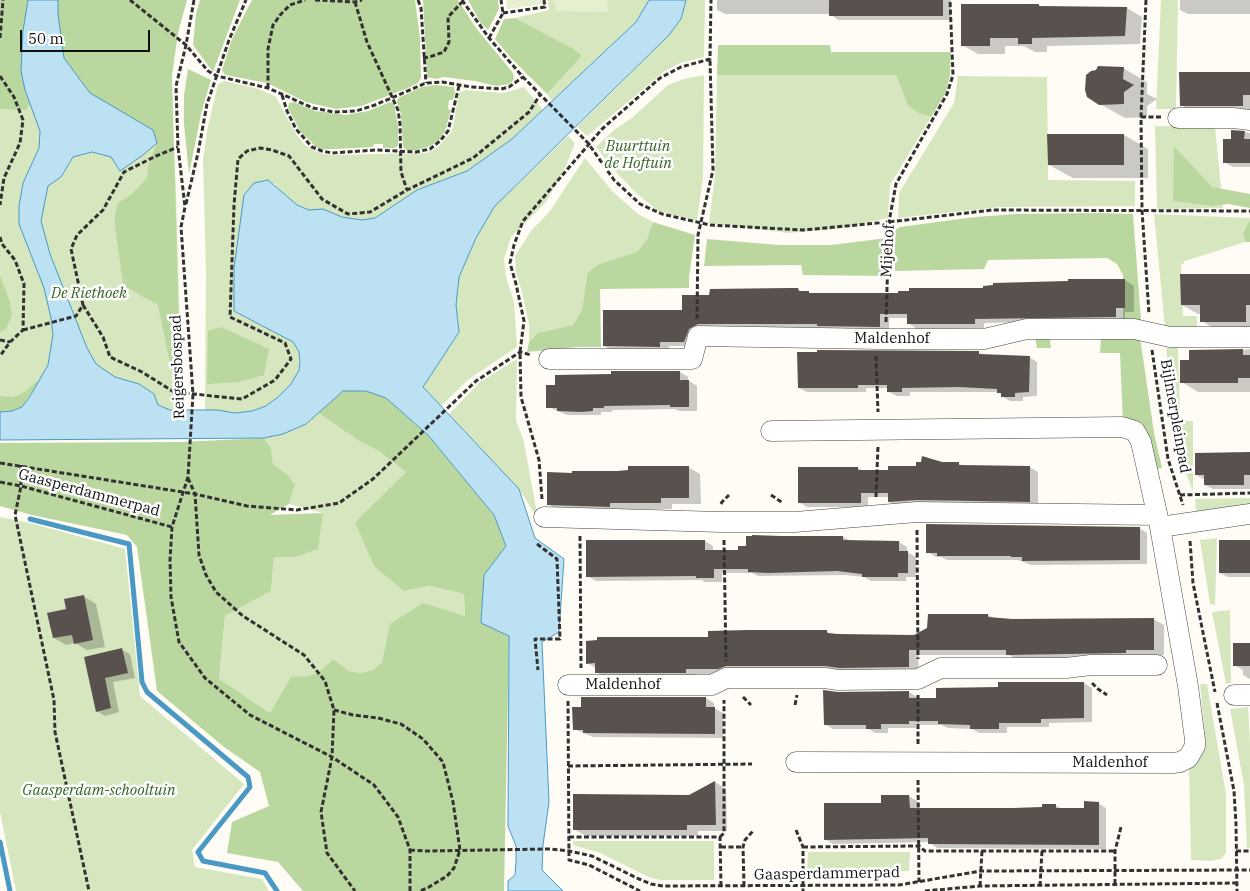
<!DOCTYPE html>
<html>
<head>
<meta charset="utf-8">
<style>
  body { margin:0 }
  #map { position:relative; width:1250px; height:891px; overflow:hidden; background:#fefcf4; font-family:"IBM Plex Serif",serif }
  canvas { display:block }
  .scale { position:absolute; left:20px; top:30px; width:130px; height:22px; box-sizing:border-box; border:2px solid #101010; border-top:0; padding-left:6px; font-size:15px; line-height:18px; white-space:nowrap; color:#101010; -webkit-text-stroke:4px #fff; paint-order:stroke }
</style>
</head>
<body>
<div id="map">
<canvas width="1250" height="891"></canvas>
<div class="scale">50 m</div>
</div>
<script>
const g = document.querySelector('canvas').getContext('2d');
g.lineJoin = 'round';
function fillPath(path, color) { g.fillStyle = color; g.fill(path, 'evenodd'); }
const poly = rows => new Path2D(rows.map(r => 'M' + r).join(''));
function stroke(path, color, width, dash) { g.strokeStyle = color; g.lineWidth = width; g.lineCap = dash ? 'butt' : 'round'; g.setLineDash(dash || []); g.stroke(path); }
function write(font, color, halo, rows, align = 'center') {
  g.font = font + ' "IBM Plex Serif",serif'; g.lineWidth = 5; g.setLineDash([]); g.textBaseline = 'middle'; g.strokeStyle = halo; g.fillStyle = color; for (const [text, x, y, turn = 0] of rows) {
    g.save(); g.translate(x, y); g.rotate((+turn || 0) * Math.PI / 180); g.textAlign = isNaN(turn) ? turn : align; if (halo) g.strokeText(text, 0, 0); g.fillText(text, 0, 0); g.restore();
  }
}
fillPath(poly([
  [0,0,46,0,173,130,176,192,182,410,22,407,0,412],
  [548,0,649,0,636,22,552,101,547,94,582,56,574,49,515,18,549,10],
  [686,0,705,0,704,57,680,63,665,71,587,136,577,127,669,35,681,19],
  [1161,0,1178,0,1176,109,1156,109],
  [704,75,703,178,697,221,658,211,636,193,614,170,596,147,614,130,633,117,668,85,684,79],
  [717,75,896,75,903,91,918,113,931,117,890,185,888,218,838,229,788,233,709,223,715,175],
  [958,76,1047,77,1048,180,1135,181,1135,206,1000,207,898,218,899,193,954,103],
  [224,81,259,89,276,97,296,134,305,145,317,152,330,155,427,153,438,147,452,131,459,93,464,90,504,93,524,87,543,110,512,139,467,171,417,190,375,218,362,220,342,217,323,209,309,210,297,205,282,193,274,183,234,311,293,342,299,352,299,370,291,384,278,397,266,406,252,411,235,413,205,410,206,271,203,159,208,126,218,84],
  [1155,126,1215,127,1223,208,1157,209],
  [568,136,575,143,566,166,546,202,511,237,504,259,506,277,514,302,517,347,469,379,441,406,423,387,459,332,456,305,459,277,465,261,476,238,494,207],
  [585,158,613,192,638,214,653,222,647,239,637,252,589,272,582,311,573,325,539,333,529,342,529,325,523,296,516,273,515,256,531,231,550,211],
  [1154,214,1250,218,1243,233,1245,242,1185,261,1181,266,1183,316,1197,316,1197,327,1165,327],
  [1178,347,1180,416,1174,414,1166,348],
  [517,359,516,420,524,442,538,519,519,489,449,414,479,383],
  [317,412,356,439,380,452,406,472,355,522,404,591,430,586,464,594,465,616,385,649,382,662,373,670,361,673,349,671,333,659,319,672,307,676,291,678,270,713,219,680,225,616,271,591,274,557,295,557,323,513,289,504,295,485,289,476,273,464,271,448,264,438,283,434,306,424],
  [1174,421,1193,421,1193,491,1182,463],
  [1250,498,1250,507,1196,513,1195,499],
  [0,517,30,523,125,549,140,696,244,784,192,850,195,867,262,879,269,891,16,891,0,812],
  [1217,538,1215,605,1210,604,1200,540],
  [1230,610,1231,683,1226,684,1212,612],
  [1200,684,1207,684,1226,794,1226,853,1221,859,1211,861,1191,860,1189,765,1202,752,1204,726],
  [1248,707,1250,743,1250,848,1247,848,1244,785,1230,709],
  [573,841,714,841,714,880,661,880,651,878,600,853,573,845],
  [808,852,910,852,909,871,807,874]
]), '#d6e7bf');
fillPath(poly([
  [0,0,28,0,23,31,21,71,25,90,30,102,27,109,23,110,0,109],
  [58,0,187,0,178,33,172,76,181,396,174,382,158,305,123,285,115,226,115,214,118,203,132,194,147,178,148,167,157,143,153,130,90,93,64,58,58,14],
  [200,0,240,0,213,72,193,45,196,14],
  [252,0,415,0,420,38,421,78,418,83,408,88,361,106,336,109,306,102,267,83,225,75,222,70,232,39],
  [423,0,458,0,476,28,513,73,514,79,510,84,496,86,475,81,444,77,436,79,427,77],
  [468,0,498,0,499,9,488,30,480,22],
  [515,18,574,49,582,56,547,94,511,58,495,39,504,19],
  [718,45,830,45,831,52,951,52,950,75,946,92,931,117,918,113,908,105,896,75,717,75],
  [188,69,211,80,202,110,189,174,184,124,184,95],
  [435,85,454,87,455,92,453,100,449,100,448,109,451,110,445,131,439,140,430,146,418,150,406,150,403,146,401,114,397,102,398,98,422,87],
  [294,102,315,111,346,115,368,111,390,102,394,103,398,126,398,146,395,148,383,148,383,144,374,144,373,147,336,149,322,149,316,147,300,131,288,108,289,103],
  [1174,146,1212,187,1250,194,1250,208,1228,204,1212,206,1173,201],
  [1098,213,1133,214,1141,320,1123,321,1123,275,1117,264,1107,258,988,260,984,269,895,271,895,230,900,227,975,217,1016,214],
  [1250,219,1250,242,1245,242,1243,233],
  [653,222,695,235,689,277,689,288,600,289,601,347,578,347,527,352,529,342,538,333,573,325,582,310,588,272,600,264,637,252,647,239],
  [887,238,886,276,803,275,801,265,704,266,707,239,779,245,831,245],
  [0,275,10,302,12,315,6,329,0,332],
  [221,327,269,349,264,375,239,382,207,384,208,331],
  [1049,335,1051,348,1037,348,1035,337],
  [1101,336,1140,337,1154,433,1162,468,1151,469,1123,424,1120,353,1100,353],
  [40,379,22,407,12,411,0,412,0,396,12,397,17,396,26,391],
  [343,391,366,391,386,398,428,435,494,515,506,547,484,575,481,622,509,636,504,891,303,891,278,862,227,853,232,822,269,806,260,772,224,747,157,691,137,547,127,535,32,515,0,506,0,443,181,442,264,438,271,448,273,464,289,476,295,485,289,504,270,515,323,513,318,549,295,557,274,557,271,591,225,616,219,679,270,713,291,677,307,676,319,672,333,659,349,671,361,673,373,670,382,662,390,624,423,603,465,616,464,594,430,586,404,591,374,566,355,522,406,472,380,452,356,439,317,412]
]), '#bbd7a0');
fillPath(poly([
  [506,0,542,0,543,4,507,9],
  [554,0,607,0,608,12,556,11]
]), '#e6efd0');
const water = poly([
  [28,0,58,0,58,14,64,58,90,93,153,130,157,143,143,155,120,171,111,157,92,152,73,157,61,177,48,186,41,221,50,254,87,348,96,364,115,377,139,384,154,394,158,405,170,410,217,410,235,413,252,411,266,406,278,397,291,384,299,370,300,363,299,352,293,342,234,311,234,268,244,195,254,183,268,180,297,205,309,210,323,209,342,217,362,220,375,218,417,190,467,171,512,139,636,22,649,0,686,0,681,19,669,35,494,207,476,238,459,277,456,305,459,332,423,387,519,489,535,538,564,559,559,632,542,642,549,802,543,845,542,870,563,891,508,891,508,881,515,875,516,861,516,846,508,826,509,636,481,623,484,575,506,546,494,515,428,435,386,398,366,391,343,391,306,424,283,434,264,438,0,440,0,412,12,411,22,407,29,398,48,365,53,335,51,318,44,288,19,224,19,206,23,183,39,148,40,131,25,90,21,71,23,31,28,0]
]);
fillPath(water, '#bce1f2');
stroke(water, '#4999c4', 1);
fillPath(poly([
  [717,0,951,0,951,20,838,20,830,14,725,14,717,10],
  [1180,0,1250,0,1250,14,1188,14,1180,10],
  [962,5,1039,5,1043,8,1127,8,1142,17,1140,44,1047,46,1047,52,1035,52,1024,46,1005,46,1005,54,978,54,962,45],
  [1123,68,1147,82,1147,94,1157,99,1147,106,1147,117,1125,118,1089,98],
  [1250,73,1250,111,1189,110,1181,105],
  [1232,131,1250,133,1250,167,1233,167,1224,162,1232,141],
  [1124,135,1148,149,1148,178,1073,178,1049,165],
  [1250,275,1250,332,1218,331,1202,321,1202,314,1198,314,1182,305],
  [1125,280,1134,286,1134,312,1125,312,1125,322,1037,322,984,323,984,328,917,329,908,323,908,318,889,318,889,332,693,346,669,346,669,352,613,351,604,346,684,311,798,290,812,294,899,294],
  [1250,349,1250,392,1198,392,1182,382,1237,351],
  [978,352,983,355,1029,357,1037,362,1037,396,1023,397,1023,401,1010,401,1002,396,1002,394,995,392,910,392,910,396,897,396,889,392,889,388,866,388,866,392,807,392,799,388],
  [680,372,688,377,688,380,697,386,697,411,679,411,675,409,612,410,612,412,601,412,601,415,567,415,548,407],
  [1250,454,1250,489,1213,489,1205,485,1205,480,1196,475],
  [941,463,958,463,965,467,1029,467,1038,472,1038,506,897,506,889,502,889,497,868,497,868,507,807,507,799,502,858,468,863,471,889,471],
  [688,467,700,474,701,504,672,504,672,509,560,511,548,504,629,471],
  [1139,528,1147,533,1147,564,1031,565,1018,560,947,560,941,557,936,557,928,552],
  [843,537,851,541,899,542,907,547,907,552,916,557,916,577,906,577,906,581,871,581,864,577,846,575,758,576,752,573,722,573,722,582,705,582,701,580,596,581,587,576,705,541,713,546,713,551,739,551],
  [1250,542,1250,577,1228,577,1220,573],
  [83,596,96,604,105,647,87,650,75,643,66,645,54,638,68,610],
  [988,615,994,618,1012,620,1153,619,1164,625,1164,655,1135,655,1135,658,1018,660,1009,655,918,655,919,672,696,674,696,678,606,678,596,672,596,668,587,663,748,631,827,631,833,635,914,636],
  [1250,644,1250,679,1243,675,1243,670,1234,665],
  [122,650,130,654,135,678,113,682,119,712,105,716,97,711,85,658],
  [1084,683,1092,688,1092,722,1049,723,1049,727,1007,727,1007,733,979,733,972,729,948,728,942,725,916,725,916,728,888,728,888,733,875,733,869,729,833,729,825,724,838,693,909,692,917,697,917,699,937,699,999,689],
  [706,698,714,703,714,708,723,713,723,738,593,737,574,729],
  [715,782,726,789,727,831,698,831,698,836,586,836,574,829,690,796],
  [909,796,917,801,917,809,1043,808,1055,805,1062,809,1085,809,1098,803,1106,808,1106,849,937,848,929,842,833,844,825,839,882,804]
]), '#0003');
stroke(poly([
  [30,519,129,544,142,682,147,692,248,777,250,787,198,852,203,861,265,873,277,891],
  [0,842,10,891]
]), '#4999c4', 5);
fillPath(poly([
  [829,0,943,0,943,16,829,16],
  [961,4,1039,4,1039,6,1127,7,1125,36,1032,38,1032,44,1018,44,1018,38,990,38,990,46,961,46],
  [1098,66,1124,67,1123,79,1134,85,1124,92,1124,104,1099,105,1087,97,1085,90,1086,75,1091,71,1096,70],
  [1179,72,1250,72,1250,95,1243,95,1243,106,1180,106],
  [1231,130,1245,131,1244,139,1250,139,1250,163,1223,163,1223,139,1231,139],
  [1047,134,1124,134,1124,165,1048,165],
  [1180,274,1250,274,1250,305,1246,305,1246,322,1200,322,1200,305,1181,305],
  [1068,279,1125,279,1125,308,1116,308,1116,317,975,319,975,324,907,324,907,314,880,314,880,327,817,326,817,324,698,324,689,329,684,342,660,342,660,347,603,346,603,310,682,310,682,295,709,295,710,289,789,288,798,288,799,291,809,291,809,293,898,293,898,291,909,291,909,288,983,288,983,286,993,285,993,283,1068,281],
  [1243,349,1243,355,1250,355,1250,378,1238,378,1238,383,1180,383,1180,360,1189,360,1189,350],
  [817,350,979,351,979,354,1030,356,1029,392,1015,393,1015,397,1001,397,1001,393,997,393,997,389,959,387,902,388,902,392,887,392,887,385,858,385,858,388,798,388,797,352,817,352],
  [611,371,680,371,680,380,689,380,689,407,670,407,670,405,604,406,604,408,593,408,593,411,581,412,557,411,557,408,546,408,546,385,555,385,555,375,611,374],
  [1250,452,1250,475,1244,475,1244,485,1204,485,1204,475,1195,475,1195,453],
  [922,456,942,462,959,462,959,465,1030,466,1030,502,917,500,888,502,888,493,861,493,861,503,798,503,798,467,858,467,858,470,888,470,888,466,916,466,916,462,921,462],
  [628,466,689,466,689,498,661,498,661,503,610,503,610,507,547,505,547,472,572,473,572,471,617,471,628,470],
  [926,524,1140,527,1140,560,1022,561,1022,557,1011,557,1011,556,937,556,937,553,926,553],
  [752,535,781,536,843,536,843,540,899,541,899,551,908,551,908,573,898,573,898,577,862,577,862,574,837,571,768,573,748,572,748,569,714,569,714,578,696,578,696,576,586,577,586,540,705,540,705,550,738,550,738,546,746,546,746,536,752,536],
  [1219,540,1250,540,1250,573,1219,573],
  [84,595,93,640,74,644,72,635,53,638,47,613,66,609,64,599],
  [928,614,988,614,988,617,1012,619,1154,618,1154,650,1126,650,1126,653,1006,655,1006,650,909,650,909,667,839,668,825,666,726,666,718,669,686,669,686,673,595,673,595,663,586,664,586,641,597,640,597,637,708,637,708,631,748,630,827,630,827,633,838,634,914,635,927,628],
  [1233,643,1250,643,1250,666,1233,666],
  [122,648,128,673,105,678,111,708,96,712,84,657],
  [998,682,1084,682,1084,718,1041,719,1041,723,999,723,999,729,970,729,970,725,938,724,938,721,909,721,909,724,881,724,881,729,866,729,866,725,824,725,823,690,838,692,909,691,909,698,936,698,936,688,998,687],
  [581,697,706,697,706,707,715,707,715,734,583,733,583,730,573,730,572,707,581,707],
  [715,781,716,825,687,825,687,830,573,830,573,794,689,795],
  [881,795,909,795,910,808,1013,808,1042,807,1042,804,1056,804,1056,808,1084,808,1084,801,1099,802,1099,845,928,844,928,838,824,840,824,803,881,803]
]), '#58514d');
const minor = poly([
  [1178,118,1233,118,1250,120],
  [549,359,692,359,698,336,880,339,984,339,1027,329,1134,329,1170,337,1250,337],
  [771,431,1122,427,1135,431,1141,442,1160,527,1188,686,1195,740,1195,746,1188,758,1180,762,1173,763,796,762],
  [544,517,721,522,795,522,917,512,1157,515],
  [1160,527,1250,514],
  [568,685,712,685,726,678,825,678,838,680,918,679,941,668,1066,668,1091,665,1157,665],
  [1234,695,1250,695]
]);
stroke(minor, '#434343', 21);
stroke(poly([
  [130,0,186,45,208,71,217,76,268,88,313,108,334,112,356,111,375,105,426,83,442,82,471,87,501,89,509,87,523,77],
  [194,0,186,45,176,86,178,147,185,207,181,227,193,394,188,477,172,527,170,560,171,597,179,642,205,678,250,715,332,757,374,785,398,817,410,850,410,891],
  [315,0,355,2,362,0],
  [418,0,421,8,426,83],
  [462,0,489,38,523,77,588,143,614,180,640,204,662,214,710,225,803,230,889,222,992,210,1250,211],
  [1146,0,1141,117,1142,210,1149,314],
  [355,2,367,42,398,110,400,124,401,172,407,190],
  [503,13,545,7,544,0],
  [0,38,3,0],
  [489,38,503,13,501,0],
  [423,58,429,57,444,52,449,42,448,17,463,1],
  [0,76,14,97,23,120,20,143,4,178,0,205],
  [268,88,268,49,273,25,281,14,290,5,305,0],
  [282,95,287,111,296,129,312,147,322,151,332,153,376,150,416,152,430,149,440,141,448,131,459,86],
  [1141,117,1161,117],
  [186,204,198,153,207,104,229,40,246,0],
  [0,237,2,244,15,260,24,284,23,330,10,342,0,356],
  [83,305,103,337,110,357,142,372,174,392,242,399,275,380,291,359,285,343,230,317,234,205,238,159,247,151,260,148,272,150,289,156,322,199,348,214,370,212,407,190,473,158,529,112,540,95],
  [697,319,698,235,713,170,710,59],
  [886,322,889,222,896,184,947,94,953,75,950,0],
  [23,330,76,316,83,305,71,249,77,235,103,210,124,172,156,156,178,147],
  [0,340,10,342],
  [1152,350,1168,459,1183,505],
  [876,356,878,412],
  [0,463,195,494,247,506,297,510,339,503,373,479,476,381,520,352,531,355],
  [21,465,21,486,15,515,54,700,55,732,89,891],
  [188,478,195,494,199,555,206,575,216,592,243,616,304,655,325,681,334,710,332,757,321,812,327,853,355,891],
  [0,482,21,486,172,527],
  [771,495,783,503],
  [1180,495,1250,493],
  [876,497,878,446],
  [542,499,539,460,521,397,520,352,524,321,516,284,510,263,514,245,523,221,602,129,660,78,681,67,710,59,711,0],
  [721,504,722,502,729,495],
  [917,530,918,659],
  [580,536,581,668],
  [724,540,726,661],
  [1190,541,1193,583,1215,692],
  [537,544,557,559,560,639,535,639,538,670],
  [1092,683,1098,689,1107,695],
  [743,697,751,705],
  [568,701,569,860,589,865,640,891],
  [1217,703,1234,791,1236,824,1237,891],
  [795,705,797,695],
  [334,710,353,715,378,718,401,724,423,739,443,762,453,802,460,850,454,868,447,876,429,887,420,891],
  [918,744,918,695],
  [568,766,752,764],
  [918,780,919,882],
  [796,830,803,847,803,891],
  [569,837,720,837,721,886],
  [720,837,724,833,724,700],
  [721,847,743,847],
  [803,847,919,846,925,851,1115,851],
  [410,850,425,851,550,849,569,851,592,856,639,879,651,884,663,886,899,885,981,871,1250,870],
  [1236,851,1250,851],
  [1115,884,1115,851,1121,827],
  [744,886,743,847,745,840,753,831],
  [980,886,982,851],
  [1040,886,1042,851],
  [925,891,980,886,1237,883]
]), '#323232', 3, [5, 2.5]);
stroke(minor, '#fff', 20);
write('italic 15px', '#356424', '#fff', [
  ["Buurttuin",638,147],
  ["de Hoftuin",638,164],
  ["De Riethoek",89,294],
  ["Gaasperdam-schooltuin",99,791]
]);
write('15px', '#101010', '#fff', [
  ["Mijehof",888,251,-87],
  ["Maldenhof",892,339],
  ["Reigersbospad",178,367,-92],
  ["Bijlmerpleinpad",1175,416,80],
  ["Gaasperdammerpad",89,493,15],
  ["Maldenhof",623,685],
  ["Maldenhof",1110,763],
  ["Gaasperdammerpad",827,874,-1]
]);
</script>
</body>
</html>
